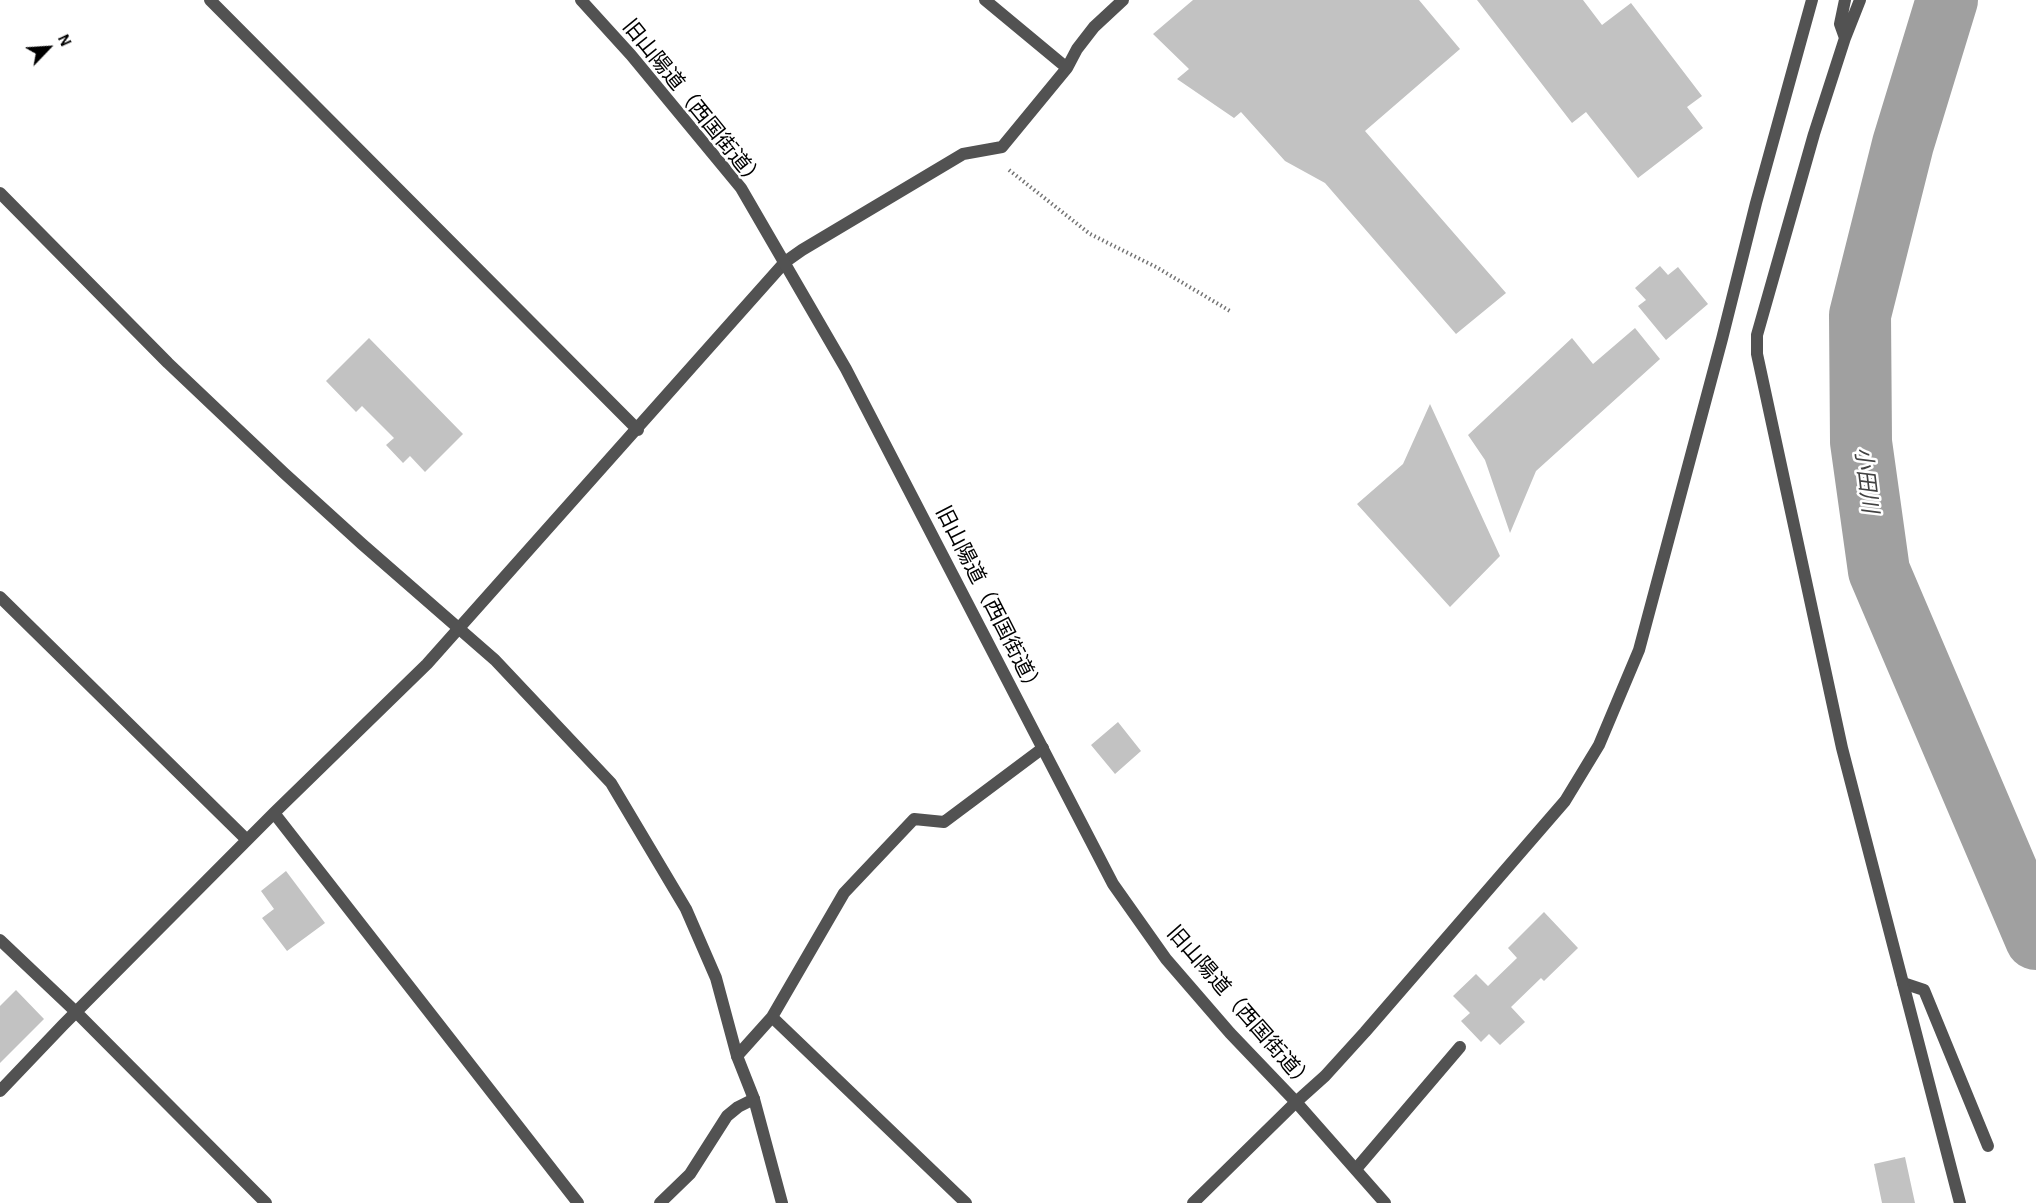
<!DOCTYPE html>
<html>
<head>
<meta charset="utf-8">
<style>
  body { margin:0 }
  #map { position:relative; width:2036px; height:1203px; overflow:hidden; background:#fff; font-family:"Alegreya Sans",sans-serif }
  canvas { display:block }
  .north { position:absolute; left:18px; top:18px; width:60px; height:60px; -webkit-text-stroke:4px #fff; paint-order:stroke; rotate:65deg; font-size:16px; font-weight:700; line-height:24px; text-align:center; color:#000 }
  .north::after { content:''; display:block; margin:auto; width:21px; height:27px; background:#000; clip-path:polygon(50% 0,100% 100%,50% 72%,0 100%) }
</style>
</head>
<body>
<div id="map">
<canvas width="2036" height="1203"></canvas>
<div class="north">N</div>
</div>
<script>
const g = document.querySelector('canvas').getContext('2d');
g.lineJoin = 'round';
const poly = rows => new Path2D(rows.map(r => 'M' + r).join(''));
function stroke(path, color, width, dash) { g.strokeStyle = color; g.lineWidth = width; g.lineCap = dash ? 'butt' : 'round'; g.setLineDash(dash || []); g.stroke(path); }
function fillPath(path, color) { g.fillStyle = color; g.fill(path, 'evenodd'); }
function write(font, color, halo, rows, align = 'center') {
  g.font = font + ' "Alegreya Sans","Noto Sans JP",sans-serif'; g.lineWidth = 5; g.setLineDash([]); g.textBaseline = 'middle'; g.strokeStyle = halo; g.fillStyle = color; for (const [text, x, y, turn = 0] of rows) {
    g.save(); g.translate(x, y); g.rotate((+turn || 0) * Math.PI / 180); g.textAlign = isNaN(turn) ? turn : align; if (halo) g.strokeText(text, 0, 0); g.fillText(text, 0, 0); g.restore();
  }
}
stroke(poly([
  [1947,0,1903,144,1860,315,1861,442,1879,571,2036,939]
]), '#a0a0a0', 62);
fillPath(poly([
  [1193,0,1419,0,1460,49,1365,131,1506,293,1456,334,1325,183,1285,161,1241,112,1234,118,1177,79,1189,69,1153,34],
  [1477,0,1583,0,1602,25,1631,3,1702,96,1687,107,1703,128,1638,178,1586,112,1572,123],
  [1660,266,1668,275,1678,267,1708,304,1666,340,1638,306,1646,300,1635,288],
  [1635,328,1660,359,1536,471,1510,533,1485,460,1468,435,1572,338,1593,364],
  [369,338,463,434,425,472,410,456,403,463,386,445,394,438,362,406,356,412,326,381],
  [1430,404,1500,556,1450,607,1357,504,1403,464],
  [1118,722,1141,751,1115,774,1091,745],
  [286,871,325,923,287,951,262,918,274,909,261,891],
  [1544,912,1578,948,1544,981,1541,978,1511,1007,1525,1022,1500,1045,1489,1034,1481,1042,1461,1021,1470,1013,1453,996,1476,974,1488,986,1517,958,1508,948],
  [16,990,44,1019,0,1063,0,1006],
  [1905,1157,1915,1203,1882,1203,1874,1164]
]), '#c2c2c2');
stroke(poly([
  [1009,170,1090,234,1156,267,1230,311]
]), '#747474', 4, [1.5, 3]);
stroke(poly([
  [1903,983,1924,990,1988,1146],
  [1356,1169,1460,1047]
]), '#525252', 12);
stroke(poly([
  [210,0,638,430],
  [985,0,1067,68],
  [1845,0,1840,24,1845,38],
  [1860,0,1845,38,1814,134,1757,335,1757,354,1842,748,1960,1203],
  [0,597,247,840],
  [274,813,578,1203],
  [0,940,76,1012,266,1203],
  [772,1017,966,1203],
  [737,1056,772,1017,844,893,914,819,944,822,1043,748],
  [0,1091,63,1025,274,813,427,664,785,262,802,250,963,154,1002,147,1067,68,1077,49,1094,27,1123,0],
  [1296,1102,1325,1076,1365,1032,1565,801,1599,745,1639,650,1722,339,1756,203,1812,0],
  [660,1203,690,1174,727,1116,738,1107,754,1099]
]), '#525252', 12);
stroke(poly([
  [581,0,631,55,741,188,846,369,1113,884,1166,959,1230,1033,1296,1102,1385,1203],
  [0,193,168,363,284,473,362,544,495,660,611,783,686,909,716,978,737,1056,754,1099,782,1203],
  [1193,1203,1296,1102]
]), '#525252', 12);
write('21px', '#000', '#fff', [
  ["旧山陽道（西国街道）",693,104,51],
  ["旧山陽道（西国街道）",989,601,63],
  ["旧山陽道（西国街道）",1240,1008,49]
]);
write('italic 22px', '#414141', '#fff', [
  ["小田川",1866,480,83]
]);
</script>
</body>
</html>
